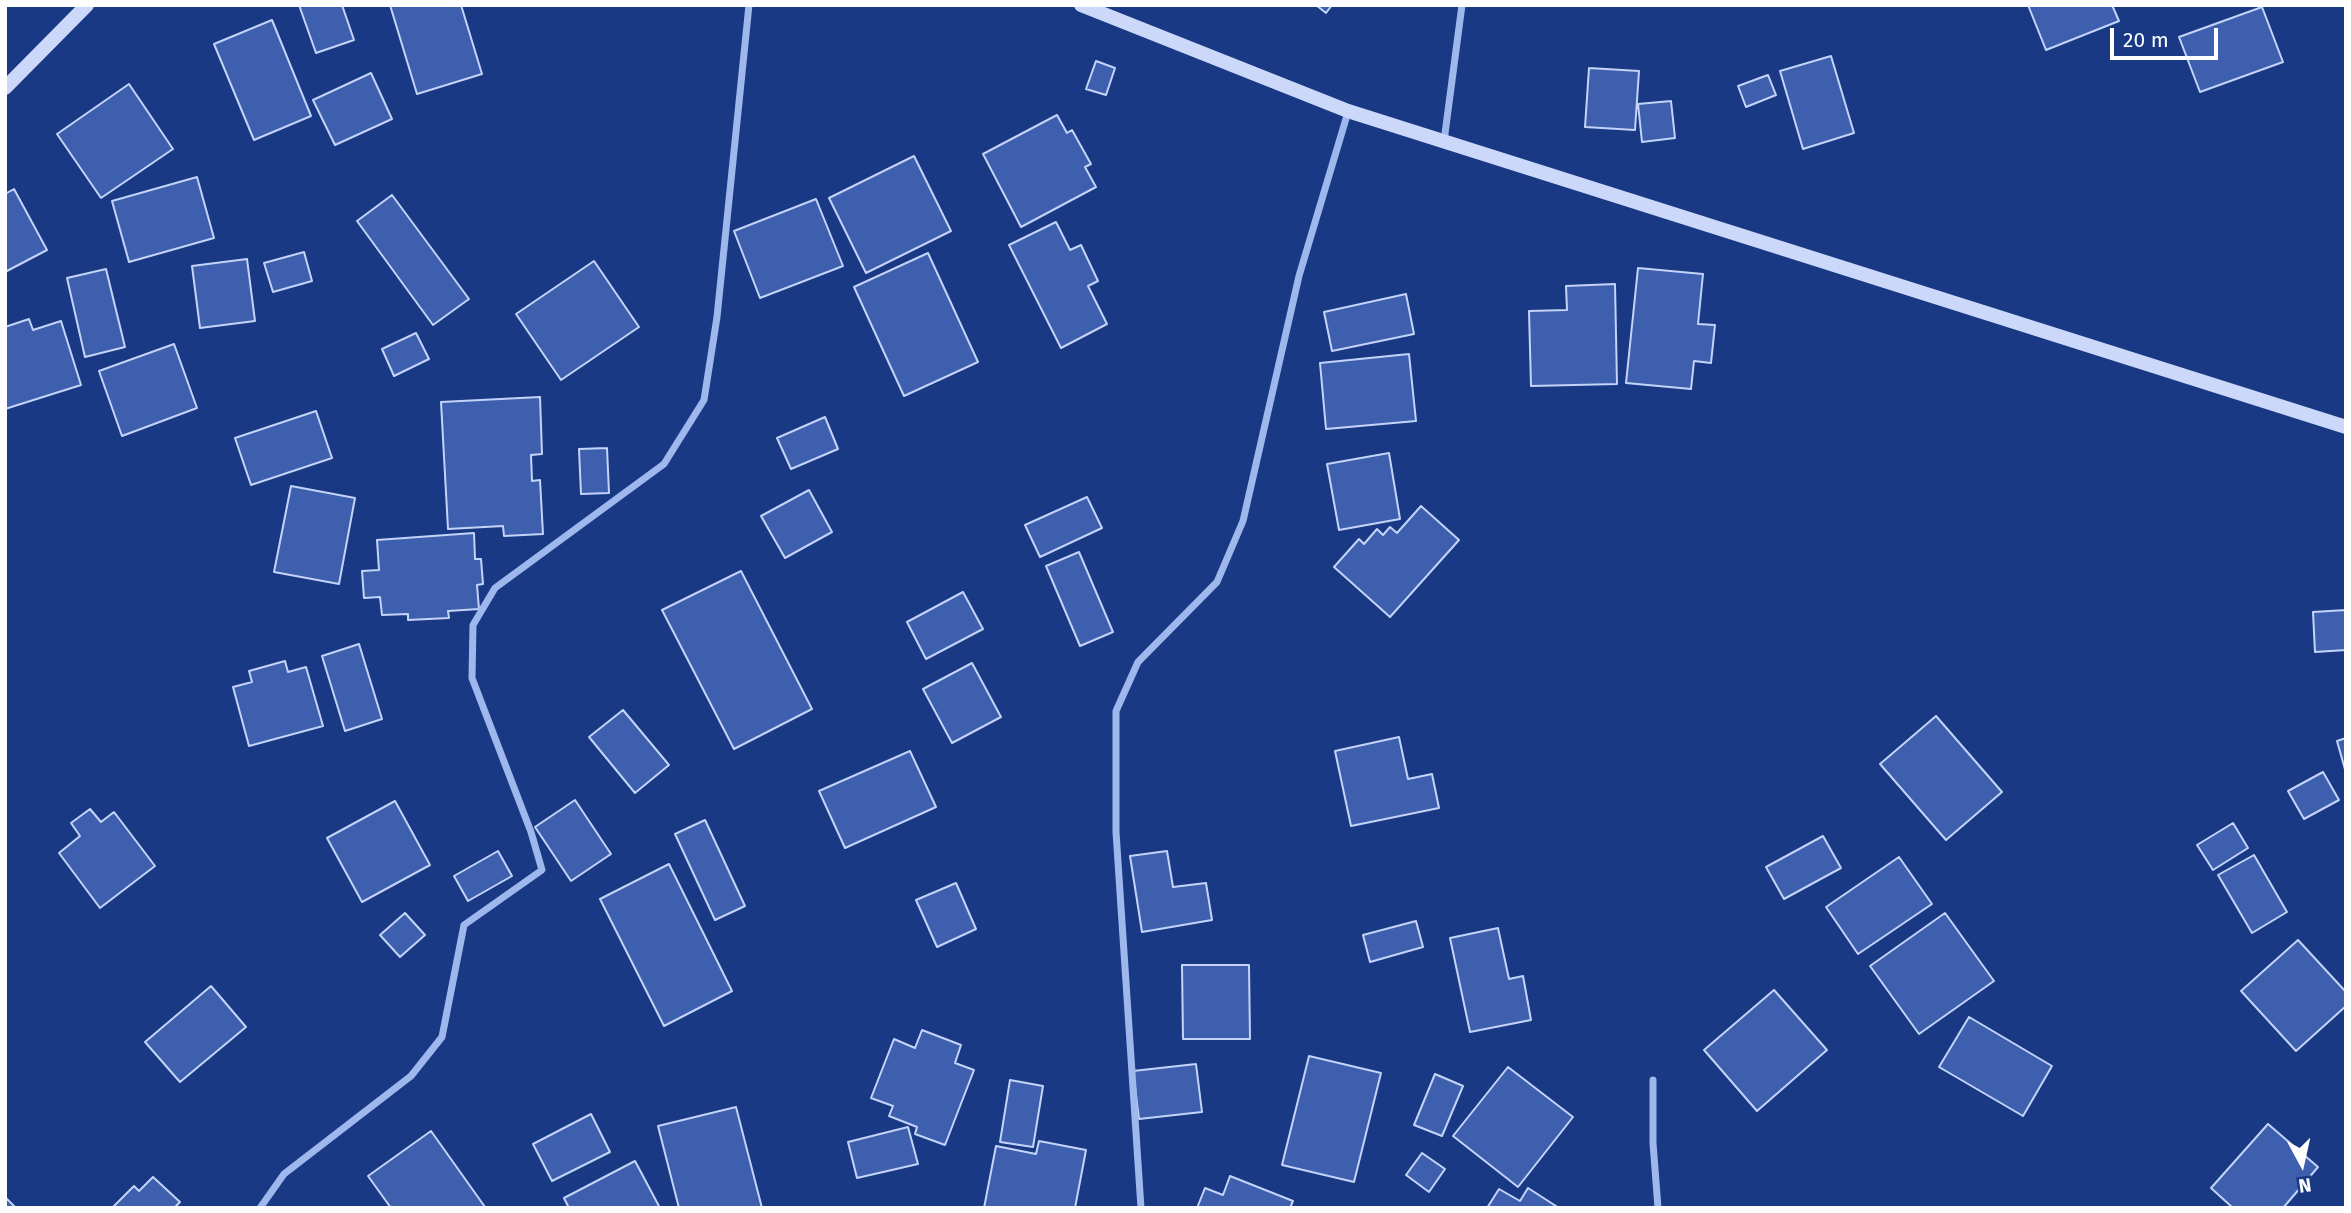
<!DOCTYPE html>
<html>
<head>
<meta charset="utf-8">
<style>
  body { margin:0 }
  #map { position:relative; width:2351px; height:1213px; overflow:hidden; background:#193985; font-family:"Fira Sans",sans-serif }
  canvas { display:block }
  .frame { position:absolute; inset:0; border:7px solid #fff; pointer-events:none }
  .north { position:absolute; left:2267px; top:1129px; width:70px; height:70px; -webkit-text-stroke:5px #193985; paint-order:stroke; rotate:172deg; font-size:19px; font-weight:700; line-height:28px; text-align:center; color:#fff }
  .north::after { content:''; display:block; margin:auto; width:24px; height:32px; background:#fff; clip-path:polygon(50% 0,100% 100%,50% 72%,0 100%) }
  .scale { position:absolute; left:2110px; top:28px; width:108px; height:32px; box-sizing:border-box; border:4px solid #fff; border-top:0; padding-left:9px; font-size:21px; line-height:24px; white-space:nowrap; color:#fff; -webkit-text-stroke:5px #193985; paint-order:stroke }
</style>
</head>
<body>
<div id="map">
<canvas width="2351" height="1213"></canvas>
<div class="frame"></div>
<div class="north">N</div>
<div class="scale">20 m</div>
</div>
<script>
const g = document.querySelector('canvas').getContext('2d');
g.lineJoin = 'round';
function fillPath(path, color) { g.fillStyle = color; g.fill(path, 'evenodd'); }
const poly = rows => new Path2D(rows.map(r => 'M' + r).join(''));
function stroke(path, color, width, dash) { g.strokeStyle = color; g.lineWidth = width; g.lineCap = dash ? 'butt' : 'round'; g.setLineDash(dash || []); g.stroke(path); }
const building = poly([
  [299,5,342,5,354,40,316,53,299,5],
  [390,5,461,5,482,74,417,94,390,5],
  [1316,5,1332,5,1326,13,1316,5],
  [2028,5,2112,5,2119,21,2046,50,2028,5],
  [2262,7,2283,62,2200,92,2179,37,2262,7],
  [272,20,311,116,254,140,214,44,272,20],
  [1831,56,1854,133,1803,149,1780,71,1831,56],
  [1096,61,1115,68,1106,95,1086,89,1096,61],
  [1589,68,1639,71,1635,130,1585,127,1589,68],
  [371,73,392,119,335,145,313,100,371,73],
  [1768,75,1776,95,1746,107,1738,86,1768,75],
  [129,84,173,149,101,198,57,134,129,84],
  [1671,101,1675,138,1642,142,1638,104,1671,101],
  [1057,115,1067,133,1072,130,1091,164,1085,167,1096,187,1021,227,983,154,1057,115],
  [914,156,951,231,866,273,829,198,914,156],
  [197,177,214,238,129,262,112,201,197,177],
  [14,189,47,250,5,272,5,194,14,189],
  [392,195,469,299,433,325,357,221,392,195],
  [816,199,843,266,760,298,734,231,816,199],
  [1056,222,1070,250,1081,245,1098,281,1088,286,1107,324,1061,348,1009,245,1056,222],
  [304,252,312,281,273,292,264,263,304,252],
  [928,253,978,362,904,396,854,287,928,253],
  [247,259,255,321,200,328,192,266,247,259],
  [594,261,639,327,561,380,516,314,594,261],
  [1638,268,1703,274,1698,324,1715,325,1711,363,1694,361,1691,389,1626,383,1638,268],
  [106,269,125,347,85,357,67,278,106,269],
  [1615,284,1617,384,1531,386,1529,311,1567,310,1566,286,1615,284],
  [1406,294,1414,334,1332,351,1324,312,1406,294],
  [29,319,33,330,61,321,81,385,5,409,5,327,29,319],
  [416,333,429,359,394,376,382,349,416,333],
  [174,344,197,408,122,436,99,371,174,344],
  [1409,354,1416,421,1326,429,1320,363,1409,354],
  [540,397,542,454,531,455,532,481,540,480,543,534,504,536,503,526,448,529,441,402,540,397],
  [316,411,332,458,251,485,235,438,316,411],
  [825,417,838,449,791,469,777,438,825,417],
  [607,448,609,493,581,494,579,449,607,448],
  [1389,453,1400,519,1339,530,1327,464,1389,453],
  [291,486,355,498,339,584,274,572,291,486],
  [809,490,832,532,785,558,761,516,809,490],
  [1087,497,1102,528,1040,557,1025,525,1087,497],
  [1421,506,1459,540,1390,617,1334,567,1359,539,1364,544,1377,529,1383,535,1390,527,1397,533,1421,506],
  [474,533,475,559,481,559,483,584,477,585,479,609,448,611,449,618,408,620,408,614,382,615,380,597,364,598,362,571,379,570,377,540,474,533],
  [1079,552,1113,632,1080,646,1046,566,1079,552],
  [741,571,812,709,734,749,662,610,741,571],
  [963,592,983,629,926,659,907,622,963,592],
  [2346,610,2346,650,2315,652,2313,612,2346,610],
  [359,644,382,719,345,731,322,656,359,644],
  [285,661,288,672,306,667,323,726,249,746,233,687,252,682,249,671,285,661],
  [972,663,1001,717,952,743,923,689,972,663],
  [623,710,669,765,635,793,589,737,623,710],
  [1936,716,2002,792,1946,840,1880,764,1936,716],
  [1399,737,1408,779,1432,774,1439,808,1351,826,1335,751,1399,737],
  [2346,738,2346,773,2337,741,2346,738],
  [910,751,936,807,845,848,819,791,910,751],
  [2323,772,2339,800,2304,819,2288,791,2323,772],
  [575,800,611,854,571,881,535,827,575,800],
  [395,801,430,865,362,902,327,838,395,801],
  [90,809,101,822,114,812,155,866,100,908,59,853,80,836,71,823,90,809],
  [705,820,745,906,715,920,675,834,705,820],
  [2233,823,2248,848,2213,870,2197,845,2233,823],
  [1823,836,1841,868,1784,899,1766,867,1823,836],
  [498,851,512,876,468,901,454,876,498,851],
  [1167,851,1173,887,1206,883,1212,920,1142,932,1130,856,1167,851],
  [2254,855,2287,912,2252,933,2218,875,2254,855],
  [1899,857,1932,904,1858,954,1826,907,1899,857],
  [669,864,732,991,664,1026,600,899,669,864],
  [956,883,976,929,937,947,916,900,956,883],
  [405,913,425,935,400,957,380,935,405,913],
  [1945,913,1994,981,1919,1034,1870,966,1945,913],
  [1416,921,1423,947,1370,962,1363,935,1416,921],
  [1498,928,1509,979,1523,976,1531,1020,1470,1032,1450,938,1498,928],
  [2298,940,2346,992,2346,1006,2296,1051,2241,991,2298,940],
  [1182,965,1249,965,1250,1039,1183,1039,1182,965],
  [211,986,246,1027,180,1082,145,1042,211,986],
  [1774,990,1827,1050,1757,1111,1704,1050,1774,990],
  [1969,1017,2052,1066,2023,1116,1939,1067,1969,1017],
  [922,1030,961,1045,955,1063,974,1070,945,1145,915,1134,917,1127,889,1116,893,1106,871,1098,894,1039,915,1048,922,1030],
  [1309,1056,1381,1073,1354,1182,1282,1165,1309,1056],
  [1196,1064,1202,1112,1139,1119,1133,1071,1196,1064],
  [1508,1067,1573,1117,1518,1187,1453,1136,1508,1067],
  [1435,1074,1463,1086,1442,1136,1414,1125,1435,1074],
  [1010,1080,1043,1086,1033,1147,1000,1142,1010,1080],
  [736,1107,762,1208,679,1208,658,1126,736,1107],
  [591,1114,610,1152,552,1181,533,1144,591,1114],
  [2268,1124,2318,1167,2283,1208,2233,1208,2211,1188,2268,1124],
  [908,1127,918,1164,857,1178,848,1142,908,1127],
  [431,1131,485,1207,484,1208,391,1208,368,1176,431,1131],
  [1039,1141,1086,1150,1075,1208,984,1208,996,1146,1036,1154,1039,1141],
  [1422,1153,1445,1169,1429,1192,1406,1175,1422,1153],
  [635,1161,660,1208,569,1208,564,1198,635,1161],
  [1230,1176,1293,1201,1290,1208,1197,1208,1205,1188,1223,1195,1230,1176],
  [153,1177,180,1202,174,1208,112,1208,134,1186,139,1191,153,1177],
  [1528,1188,1559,1208,1487,1208,1499,1189,1520,1201,1528,1188],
  [5,1197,16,1208,5,1208,5,1197]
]);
fillPath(building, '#3d5fad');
stroke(building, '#c4d4f9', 2);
stroke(poly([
  [1444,141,1462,5],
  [1653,1080,1653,1143,1658,1208],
  [260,1208,284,1174,411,1076,442,1037,464,925,542,870,531,832,472,678,473,625,495,588,664,464,704,400,717,317,749,5],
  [1141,1208,1116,832,1116,711,1138,662,1217,582,1243,521,1299,276,1348,112]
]), '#9eb7ec', 7);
stroke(poly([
  [1081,5,1348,111,2346,427],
  [5,88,87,5]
]), '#cbd8f9', 14);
</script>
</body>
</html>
